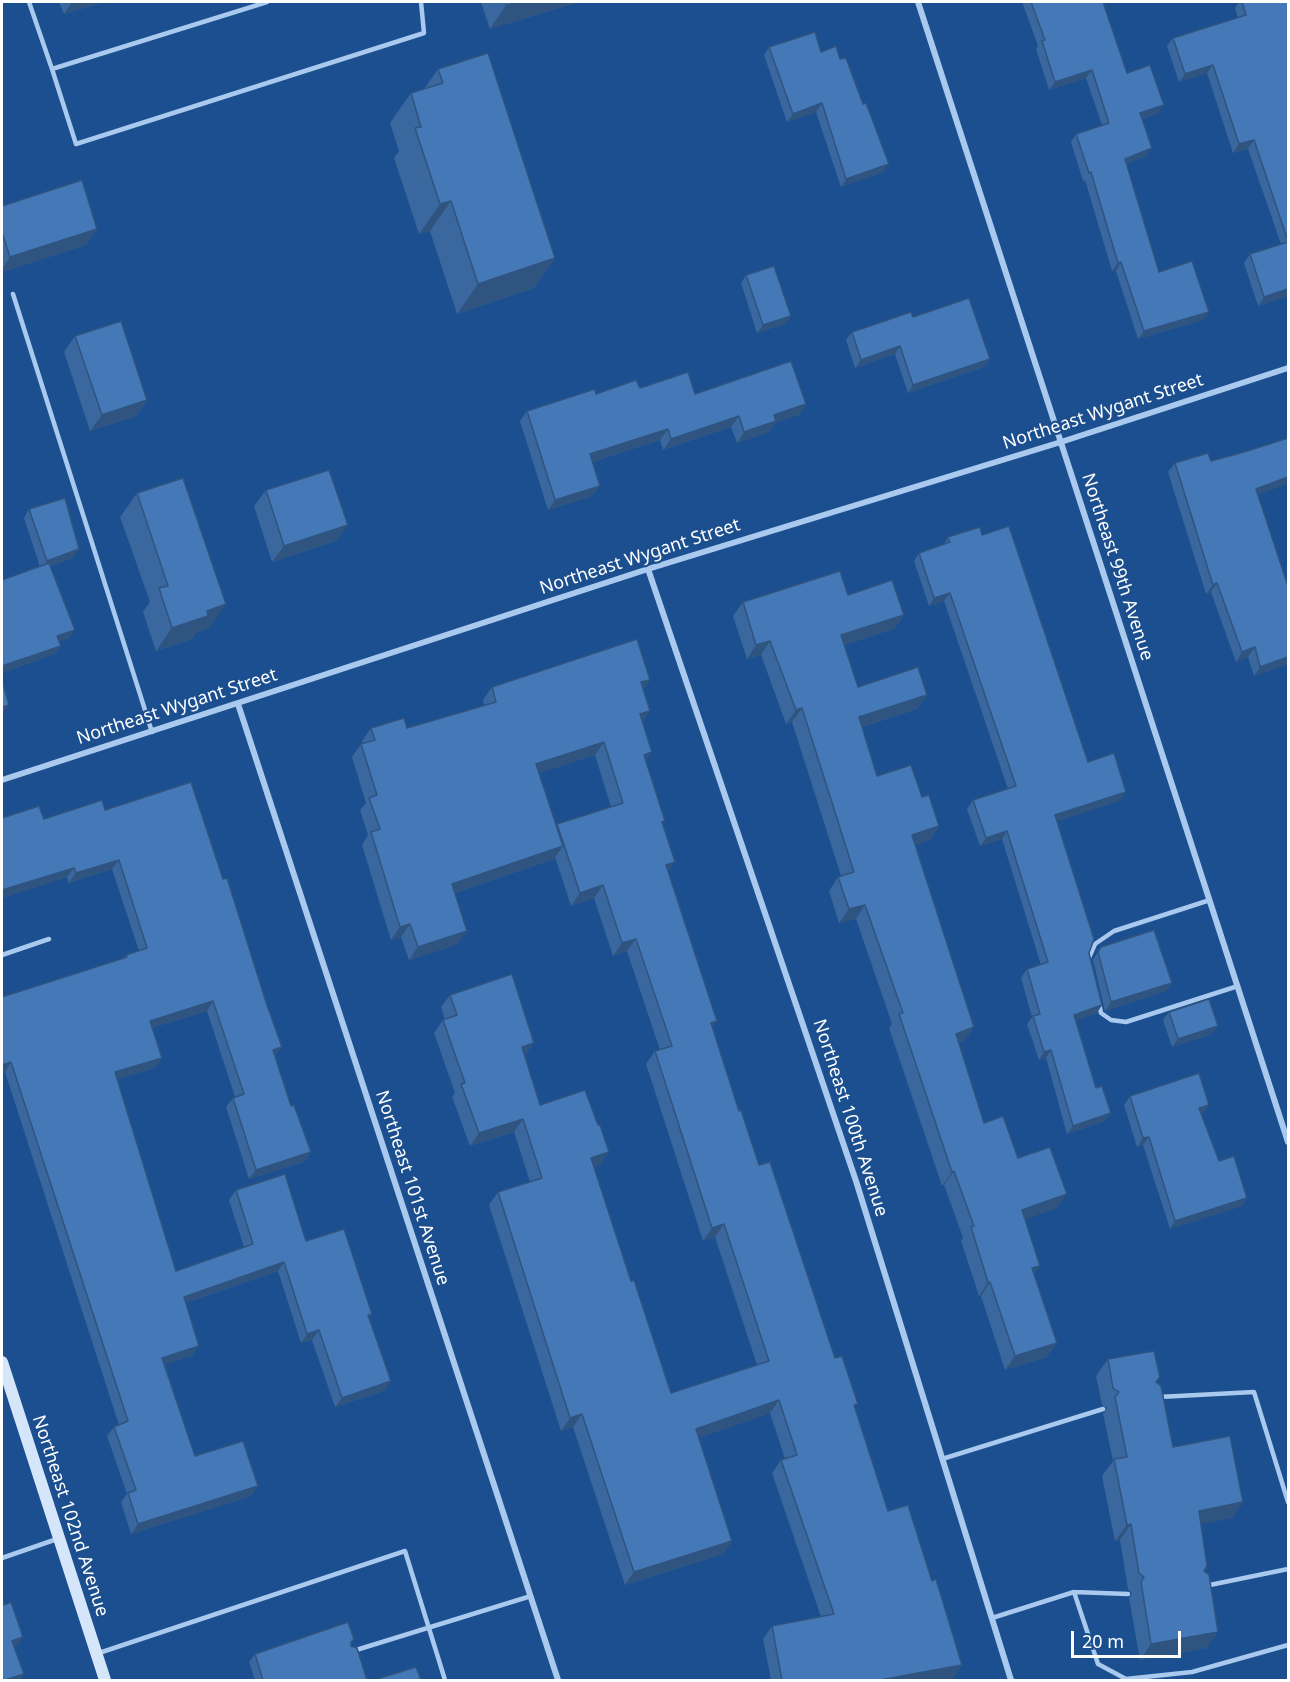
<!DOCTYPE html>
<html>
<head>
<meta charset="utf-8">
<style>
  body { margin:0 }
  #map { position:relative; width:1290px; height:1682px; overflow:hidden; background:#1b4f8f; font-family:"Noto Sans",sans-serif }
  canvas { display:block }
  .frame { position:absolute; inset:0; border:3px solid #fff; pointer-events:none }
  .scale { position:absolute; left:1071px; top:1631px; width:110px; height:27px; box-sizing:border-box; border:3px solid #fff; border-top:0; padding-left:8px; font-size:18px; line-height:21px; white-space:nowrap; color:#fff; -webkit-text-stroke:4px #1b4f8f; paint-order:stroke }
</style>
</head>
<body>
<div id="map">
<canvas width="1290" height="1682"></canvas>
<div class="frame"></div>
<div class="scale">20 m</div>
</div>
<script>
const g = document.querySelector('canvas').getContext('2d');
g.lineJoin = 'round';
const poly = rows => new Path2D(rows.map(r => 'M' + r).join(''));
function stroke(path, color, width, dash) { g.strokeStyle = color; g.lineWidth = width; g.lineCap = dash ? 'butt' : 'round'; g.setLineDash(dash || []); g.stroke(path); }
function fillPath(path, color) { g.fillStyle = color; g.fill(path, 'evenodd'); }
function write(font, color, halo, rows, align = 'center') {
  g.font = font + ' "Noto Sans",sans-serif'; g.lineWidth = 4.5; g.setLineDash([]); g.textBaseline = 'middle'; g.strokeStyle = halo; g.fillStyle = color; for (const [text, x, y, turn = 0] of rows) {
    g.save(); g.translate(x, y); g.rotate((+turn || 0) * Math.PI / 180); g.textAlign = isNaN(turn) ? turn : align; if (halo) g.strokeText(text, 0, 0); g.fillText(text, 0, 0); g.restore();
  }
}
stroke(poly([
  [29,2,52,69,267,2],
  [52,69,76,144,424,33,421,2],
  [13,294,152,732],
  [2,955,49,939],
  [1088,960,1095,944,1114,931,1210,900],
  [1099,1003,1101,1013,1111,1020,1126,1022,1238,986],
  [1159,1397,1254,1392,1288,1502],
  [942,1459,1103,1409],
  [2,1558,57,1539],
  [1205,1586,1288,1569],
  [1074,1592,1128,1594],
  [992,1618,1074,1592,1098,1664,1126,1679,1192,1672,1288,1645],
  [353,1651,531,1596],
  [99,1653,405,1551,445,1680]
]), '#a9c9ee', 4.5);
stroke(poly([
  [918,2,1288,1142],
  [648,569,856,1181,1011,1680],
  [238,704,558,1680],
  [2,780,648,569,1061,442,1288,368]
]), '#a9c9ee', 6);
stroke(poly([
  [2,1362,105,1680]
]), '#d6e6fa', 12);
fillPath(poly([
  [59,2,104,2,64,14],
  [481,2,579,2,490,29],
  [1022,2,1103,2,1127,73,1158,113,1142,119,1146,156,1126,164,1159,272,1209,312,1203,320,1138,339,1116,271,1112,271,1085,180,1083,181,1071,142,1076,134,1102,125,1086,78,1049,90,1036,49,1038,46],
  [1239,2,1288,2,1288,296,1258,306,1244,263,1250,254,1281,244,1248,149,1233,153,1207,73,1179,82,1167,46,1173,38,1238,18,1235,8],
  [769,47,821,52,840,59,863,104,883,172,841,187,816,112,787,122,764,55],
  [438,69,555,258,534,288,457,314,430,231,419,234,394,158,399,151,390,123,411,93,424,89],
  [2,206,97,229,86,245,2,272],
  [746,275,791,316,785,324,757,333,741,283],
  [913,317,990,359,984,367,908,393,895,354,855,368,846,340,852,332],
  [75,336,147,400,136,416,90,431,64,352],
  [640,388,695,394,806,404,799,415,776,422,769,432,737,443,731,427,663,450,660,440,592,462,592,496,548,510,520,421,527,411,596,394],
  [1211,461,1258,495,1288,664,1254,676,1248,657,1236,662,1211,592,1206,594,1168,472,1175,463],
  [266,490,336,541,272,562,254,506],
  [137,493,209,628,197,632,192,639,156,651,143,612,150,602,120,517],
  [29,509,73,558,50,566,69,638,59,641,55,654,2,673,2,580,40,567,24,518],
  [982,535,1088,762,1121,800,1057,821,1102,1005,1096,1014,1076,1020,1105,1121,1067,1134,1046,1058,1039,1060,1027,1024,1032,1017,1021,978,1027,969,1041,965,1002,839,980,846,967,809,973,800,1008,789,944,601,929,606,914,561,919,553,944,544,948,537],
  [848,595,904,615,894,629,844,645,858,687,927,695,917,709,862,727,877,776,922,797,939,826,930,840,915,845,974,1027,964,1041,959,1043,984,1123,1018,1158,1057,1208,1025,1219,1047,1357,1005,1370,981,1296,979,1296,961,1241,963,1238,944,1185,942,1186,889,1028,892,1024,856,919,839,923,829,891,838,877,841,876,792,722,786,724,761,655,747,659,733,616,743,602],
  [650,680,643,689,650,711,642,722,646,761,663,824,668,872,717,1021,712,1027,739,1111,759,1165,855,1408,888,1511,932,1581,962,1665,953,1678,940,1680,771,1680,763,1639,772,1626,821,1617,772,1473,781,1460,785,1459,770,1413,698,1438,732,1541,723,1554,625,1585,573,1427,561,1431,489,1205,498,1192,530,1182,514,1132,470,1146,452,1097,455,1093,434,1033,443,1020,445,1019,441,1007,450,995,525,1056,540,1105,598,1125,609,1152,600,1165,594,1167,631,1281,671,1393,757,1365,715,1237,703,1241,646,1064,655,1051,660,1050,627,951,613,956,594,898,571,906,555,857,554,859,455,893,458,944,409,960,401,937,391,940,362,845,368,835,360,810,366,803,352,757,361,744,363,744,362,741,371,728,407,728,484,705,483,700,492,687],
  [595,755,611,807,557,824,556,826,539,773],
  [105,810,275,1056,291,1106,311,1152,304,1162,249,1179,226,1107,233,1098,235,1097,207,1011,152,1028,155,1068,117,1079,176,1271,244,1247,229,1200,236,1190,306,1241,372,1314,369,1317,391,1381,384,1391,335,1407,312,1340,301,1343,278,1271,186,1303,192,1356,165,1364,195,1456,251,1496,131,1534,121,1502,127,1494,107,1436,114,1427,119,1425,5,1072,2,997,124,959,126,955,139,951,112,869,69,883,67,877,2,898,2,818,44,819],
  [1101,947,1172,983,1166,991,1105,1011,1093,960],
  [1169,1012,1212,1034,1172,1047,1163,1020],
  [1130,1096,1209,1105,1203,1113,1201,1114,1219,1161,1242,1206,1170,1229,1143,1145,1137,1147,1124,1105],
  [1108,1359,1156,1382,1173,1447,1243,1502,1232,1518,1201,1524,1207,1648,1140,1660,1129,1598,1132,1594,1128,1589,1120,1540,1115,1541,1102,1476,1113,1461,1103,1414,1107,1408,1102,1405,1096,1376],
  [354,1639,351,1644,351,1646,367,1680,255,1680,249,1662,255,1654]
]), '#3a679d');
fillPath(poly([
  [72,2,104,2,64,14],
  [519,2,579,2,490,29,506,5],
  [1213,65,1207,73,1179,82,1185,74],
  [1092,70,1086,78,1049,90,1055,82],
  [822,103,816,112,787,122,793,114],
  [1164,105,1158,113,1135,121,1140,113],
  [1254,140,1248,149,1233,153,1239,144],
  [1152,148,1146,156,1119,167,1125,159],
  [889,164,883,172,841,187,846,179],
  [451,201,430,231,419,234,440,204],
  [97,229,86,245,2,272,2,269,10,257],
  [555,258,534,288,457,314,478,284],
  [1121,262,1116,271,1112,271,1118,263],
  [1288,289,1288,296,1258,306,1264,297],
  [1209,312,1203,320,1138,339,1144,331],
  [791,316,785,324,757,333,763,325],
  [900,346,895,354,855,368,861,360],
  [990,359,984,367,908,393,913,385],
  [147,400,136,416,90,431,102,415],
  [806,404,799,415,776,422,769,432,737,443,744,432,774,415],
  [739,416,731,427,663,450,671,439],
  [668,429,660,440,582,465,590,454],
  [1288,477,1288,484,1249,498,1256,489],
  [600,486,592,496,548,510,555,500],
  [348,525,336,541,272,562,284,546],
  [79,549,73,558,41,569,47,561],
  [1217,583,1211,592,1206,594,1213,585],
  [950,593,944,601,929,606,934,598],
  [226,604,209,628,197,632,192,639,156,651,172,628,207,611],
  [904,615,894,629,831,649,841,635],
  [75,630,69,638,51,644,57,636],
  [770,641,761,655,747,659,756,645],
  [61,646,55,654,2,673,2,666],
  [1255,647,1248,657,1236,662,1242,652],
  [1288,657,1288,664,1254,676,1260,667],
  [650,680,641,693,641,682],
  [927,695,917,709,849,731,859,717],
  [9,705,3,713,2,713,2,707],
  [802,708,792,722,786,724,796,710],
  [650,711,641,724,640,714],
  [604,742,595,755,527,777,536,764],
  [652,752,643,765,644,755],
  [1126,792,1121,800,1049,824,1055,815],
  [939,826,930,840,903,849,912,835],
  [1007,831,1002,839,980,846,986,838],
  [563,846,554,859,443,897,452,884],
  [119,860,112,869,69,883,76,873],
  [675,862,666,875,666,865],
  [74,868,67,877,2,898,2,890],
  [603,885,594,898,571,906,580,893],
  [865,905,856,919,839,923,849,909],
  [410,924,401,937,391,940,400,927],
  [467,931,458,944,409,960,418,947],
  [636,939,627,951,613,956,622,943],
  [1172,983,1166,991,1105,1011,1111,1002],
  [213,1001,207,1011,143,1031,150,1021],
  [1102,1005,1096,1014,1068,1023,1074,1015],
  [717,1021,708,1033,711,1023],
  [1218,1026,1212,1034,1172,1047,1178,1039],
  [974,1027,964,1041,946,1048,956,1034],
  [534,1043,525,1056,513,1060,522,1047],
  [282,1047,275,1056,273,1050],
  [1051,1050,1046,1058,1039,1060,1044,1052],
  [162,1058,155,1068,109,1082,115,1072],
  [11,1062,5,1072,2,1073,2,1065],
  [1209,1105,1203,1113,1193,1116,1199,1108],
  [1111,1113,1105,1121,1067,1134,1073,1126],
  [523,1119,514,1132,470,1146,479,1133],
  [1149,1137,1143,1145,1137,1147,1143,1138],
  [311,1152,304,1162,249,1179,256,1170],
  [609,1152,600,1165,582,1171,591,1158],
  [954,1171,944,1185,942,1186,952,1172],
  [1067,1194,1057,1208,1012,1224,1022,1210],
  [1247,1198,1242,1206,1170,1229,1175,1221],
  [724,1224,715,1237,703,1241,712,1228],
  [284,1262,278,1271,177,1306,184,1297],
  [1040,1266,1030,1280,1032,1268],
  [988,1282,990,1282,981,1296,979,1296],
  [319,1330,312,1340,301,1343,307,1334],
  [1057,1343,1047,1357,1005,1370,1015,1356],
  [199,1346,192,1356,156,1367,162,1358],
  [391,1381,384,1391,335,1407,342,1398],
  [779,1400,770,1413,687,1442,696,1429],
  [582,1414,573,1427,561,1431,570,1418],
  [258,1486,251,1496,131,1534,138,1524],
  [1243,1502,1232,1518,1188,1527,1199,1511],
  [1131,1524,1120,1540,1115,1541,1127,1525],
  [732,1541,723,1554,625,1585,634,1572],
  [1218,1632,1207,1648,1140,1660,1151,1644],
  [23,1637,18,1645,6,1649,12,1641],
  [962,1665,953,1678,940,1680,880,1680],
  [24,1674,19,1680,5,1680]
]), '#305480');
const building = poly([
  [505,2,519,2,506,5,505,2],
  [1031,2,1103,2,1127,73,1150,65,1164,105,1140,113,1152,148,1125,159,1159,272,1192,261,1209,312,1144,331,1121,262,1118,263,1091,172,1089,173,1076,134,1109,123,1092,70,1055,82,1042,41,1045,40,1031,2],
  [1242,2,1288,2,1288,241,1254,140,1239,144,1213,65,1185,74,1173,38,1246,15,1242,2],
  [815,32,821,52,836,46,840,59,846,58,863,104,866,103,889,164,846,179,822,103,793,114,769,47,815,32],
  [488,53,555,258,478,284,451,201,440,204,415,128,421,127,411,93,443,83,438,69,488,53],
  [82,180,97,229,10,257,2,232,2,206,82,180],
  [1288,242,1288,289,1264,297,1250,254,1288,242],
  [774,266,791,316,763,325,746,275,774,266],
  [969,298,990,359,913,385,900,346,861,360,852,332,911,312,913,317,969,298],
  [121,321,147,400,102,415,75,336,121,321],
  [791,361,806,404,774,415,776,421,744,432,739,416,671,439,668,429,590,454,600,486,555,500,527,411,595,389,596,394,636,380,640,388,688,372,695,394,791,361],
  [1288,438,1288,477,1256,489,1288,586,1288,657,1260,667,1255,647,1242,652,1217,583,1213,585,1175,463,1208,453,1211,461,1244,452,1288,438],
  [329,470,348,525,284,546,266,490,329,470],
  [183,478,226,604,207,611,208,616,172,628,159,588,168,586,137,493,183,478],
  [65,498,79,549,47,561,29,509,65,498],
  [1009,526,1088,762,1114,753,1126,792,1055,815,1094,939,1089,953,1102,1005,1074,1015,1096,1088,1102,1086,1111,1113,1073,1126,1051,1050,1044,1052,1033,1016,1040,1014,1027,969,1048,962,1007,831,986,838,973,800,1016,786,950,593,934,598,919,553,950,542,948,537,980,527,982,535,1009,526],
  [49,563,75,630,57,636,61,646,2,666,2,580,49,563],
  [840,571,848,595,892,580,904,615,841,635,858,687,918,667,927,695,859,717,877,776,911,765,922,797,929,795,939,826,912,835,974,1027,956,1034,984,1123,1003,1116,1018,1158,1050,1147,1067,1194,1022,1210,1040,1266,1032,1268,1057,1343,1015,1356,990,1282,988,1282,971,1227,974,1226,954,1171,952,1172,899,1014,903,1013,865,905,849,909,838,877,854,872,802,708,796,710,770,641,756,645,743,602,840,571],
  [637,639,650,680,641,682,650,711,640,714,652,752,644,755,665,821,662,822,675,862,666,865,717,1021,711,1023,739,1111,741,1110,759,1165,770,1162,835,1358,842,1356,858,1404,854,1405,888,1511,908,1505,932,1581,936,1579,962,1665,880,1680,782,1680,772,1626,834,1614,781,1460,797,1455,779,1400,696,1429,732,1541,634,1572,582,1414,570,1418,498,1192,542,1178,523,1119,479,1133,461,1084,465,1083,443,1020,457,1015,450,995,512,974,534,1043,522,1047,540,1105,585,1090,598,1125,600,1125,609,1152,591,1158,631,1281,634,1280,671,1393,769,1361,724,1224,712,1228,655,1051,672,1046,636,939,622,943,603,885,580,893,557,824,623,803,604,742,536,764,563,846,452,884,467,931,418,947,410,924,400,927,371,832,380,829,369,798,377,795,361,744,375,740,371,728,404,718,407,728,496,702,492,687,637,639],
  [2,681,9,705,2,707,2,681],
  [191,782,223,879,227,878,267,1005,282,1047,273,1050,291,1106,294,1105,311,1152,256,1170,233,1098,244,1094,213,1001,150,1021,162,1058,115,1072,176,1271,253,1244,236,1190,285,1174,306,1241,344,1229,372,1314,368,1315,391,1381,342,1398,319,1330,307,1334,284,1262,184,1297,199,1346,162,1358,195,1456,243,1441,258,1486,138,1524,128,1493,136,1490,114,1427,128,1421,11,1062,2,1065,2,997,127,957,126,955,147,948,119,860,76,873,74,868,2,890,2,818,39,806,44,819,102,800,105,810,191,782],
  [1154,930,1172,983,1111,1002,1098,952,1101,947,1154,930],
  [1209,999,1218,1026,1178,1039,1169,1012,1209,999],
  [1199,1073,1209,1105,1199,1108,1219,1161,1234,1156,1247,1198,1175,1221,1149,1137,1143,1138,1130,1096,1199,1073],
  [1154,1351,1160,1377,1156,1382,1161,1386,1173,1447,1230,1436,1243,1502,1199,1511,1207,1566,1204,1571,1209,1575,1218,1632,1151,1644,1141,1582,1144,1577,1139,1573,1131,1524,1127,1525,1114,1459,1127,1457,1115,1397,1119,1392,1113,1388,1108,1359,1154,1351],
  [2,1596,4,1605,11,1602,23,1637,12,1641,24,1674,5,1680,2,1680,2,1596],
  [348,1622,354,1639,351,1642,351,1646,357,1648,367,1680,263,1680,255,1654,348,1622],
  [416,1667,421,1680,374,1680,416,1667]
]);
fillPath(building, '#4478b7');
stroke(building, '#305480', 1.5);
write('18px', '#fff', '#1b4f8f', [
  ["Northeast Wygant Street",1103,412,-18],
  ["Northeast Wygant Street",640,557,-18],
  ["Northeast 99th Avenue",1117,567,72],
  ["Northeast Wygant Street",177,707,-18],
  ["Northeast 100th Avenue",850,1118,72],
  ["Northeast 101st Avenue",412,1188,72],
  ["Northeast 102nd Avenue",70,1516,72]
]);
</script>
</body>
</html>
